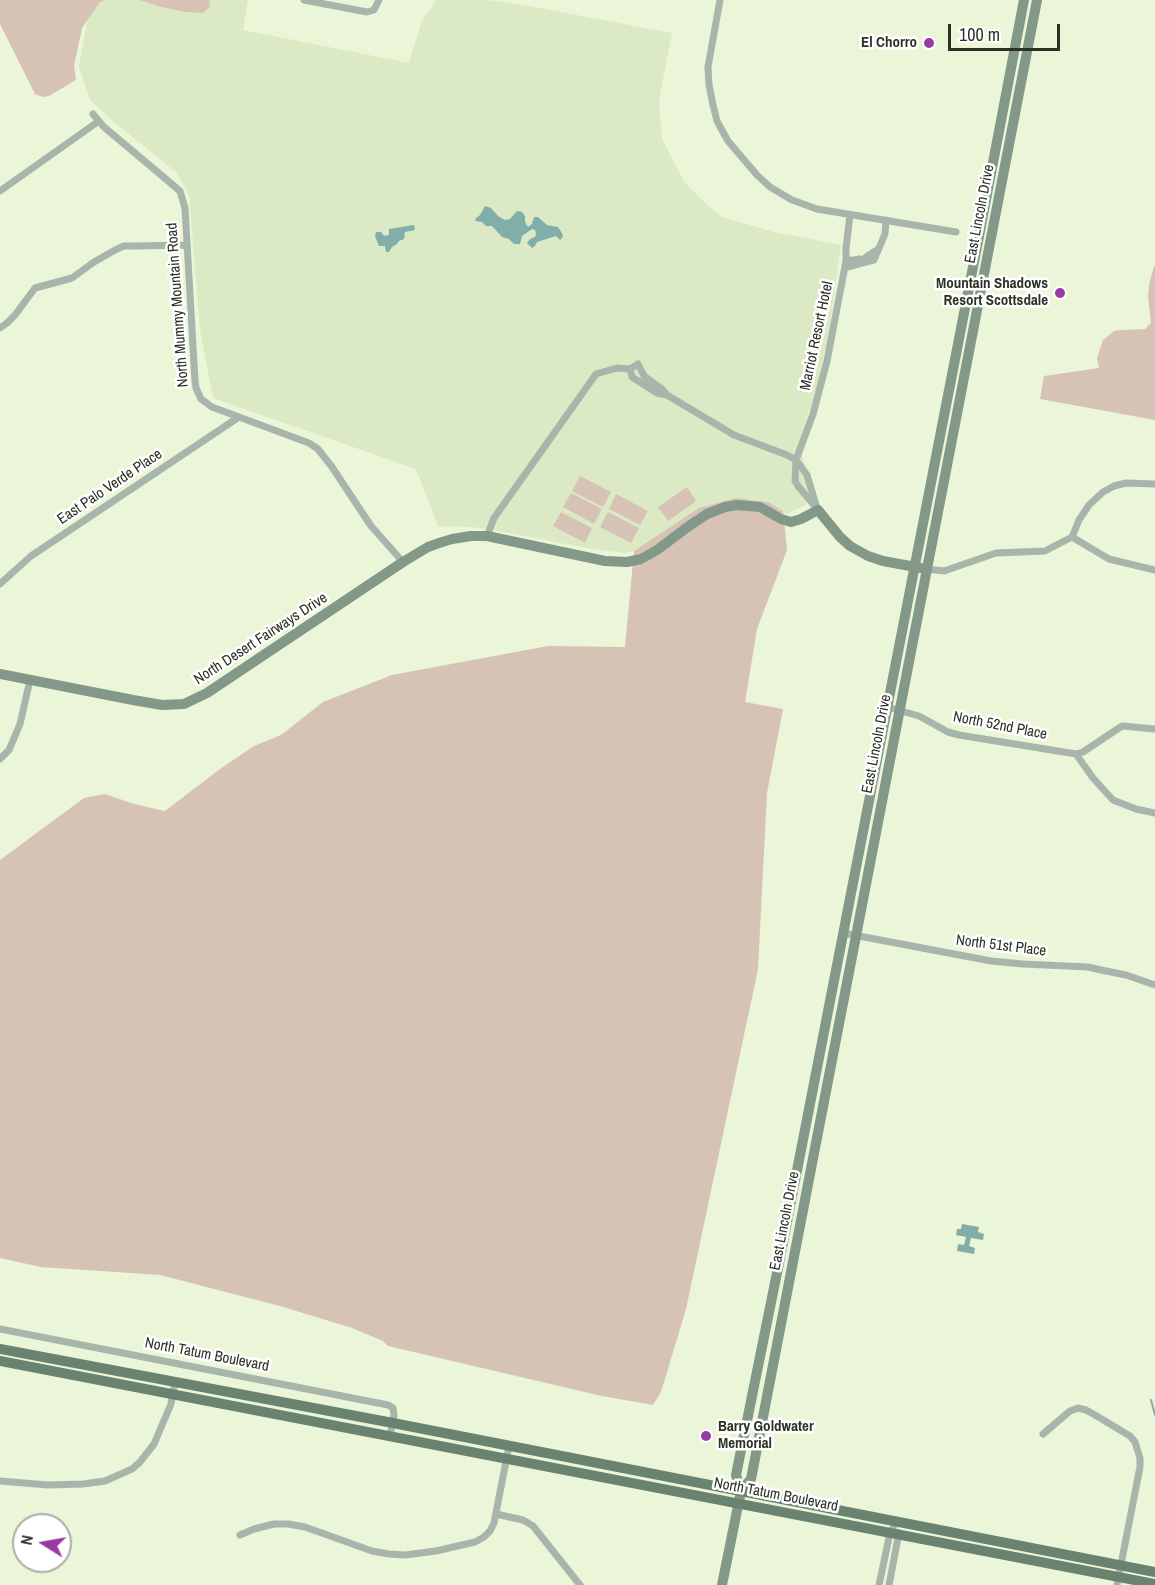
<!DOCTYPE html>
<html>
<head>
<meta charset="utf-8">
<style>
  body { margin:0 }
  #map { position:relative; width:1155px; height:1585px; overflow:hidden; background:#ebf5d7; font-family:"Archivo Narrow",sans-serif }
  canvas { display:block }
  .north { position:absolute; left:12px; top:1513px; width:60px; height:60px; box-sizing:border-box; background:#fff; border:2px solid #abada8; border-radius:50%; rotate:281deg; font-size:16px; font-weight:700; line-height:24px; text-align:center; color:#2d3125 }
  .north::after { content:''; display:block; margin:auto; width:21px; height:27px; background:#973aa3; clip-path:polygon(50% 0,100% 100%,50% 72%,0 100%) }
  .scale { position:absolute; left:948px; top:24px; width:112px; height:27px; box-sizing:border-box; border:3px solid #2d3125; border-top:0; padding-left:8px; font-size:18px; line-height:21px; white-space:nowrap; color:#2d3125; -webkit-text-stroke:4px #fff; paint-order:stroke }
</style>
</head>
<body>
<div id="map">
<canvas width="1155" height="1585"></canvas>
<div class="north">N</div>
<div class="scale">100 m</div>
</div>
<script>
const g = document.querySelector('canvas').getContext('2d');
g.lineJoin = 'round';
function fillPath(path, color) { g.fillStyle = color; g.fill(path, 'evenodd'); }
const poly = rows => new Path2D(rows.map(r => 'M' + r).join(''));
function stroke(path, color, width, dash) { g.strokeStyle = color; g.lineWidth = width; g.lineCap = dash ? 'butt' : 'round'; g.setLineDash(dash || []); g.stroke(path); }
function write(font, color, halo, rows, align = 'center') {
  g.font = font + ' "Archivo Narrow",sans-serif'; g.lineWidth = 5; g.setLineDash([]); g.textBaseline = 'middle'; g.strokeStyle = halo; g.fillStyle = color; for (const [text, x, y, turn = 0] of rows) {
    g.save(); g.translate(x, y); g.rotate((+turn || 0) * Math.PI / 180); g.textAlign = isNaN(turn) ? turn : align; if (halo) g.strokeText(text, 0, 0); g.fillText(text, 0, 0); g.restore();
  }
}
fillPath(poly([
  [91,0,248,0,243,30,409,63,422,20,436,0,487,0,529,6,672,33,659,100,662,139,685,183,706,204,722,217,774,232,841,245,829,332,819,379,798,447,812,481,806,505,787,514,768,502,750,499,661,534,634,551,624,553,586,548,510,533,472,527,438,526,416,469,213,398,200,330,189,195,177,173,114,122,90,100,79,67]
]), '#dce9c5');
fillPath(poly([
  [0,0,105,0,100,2,82,28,74,66,76,80,49,96,43,97,35,94,0,24],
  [140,0,209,0,210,7,203,13,185,12,161,7],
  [1154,266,1155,266,1155,420,1040,399,1044,376,1099,368,1097,358,1103,340,1114,331,1122,330,1145,329,1151,323,1148,296,1149,285],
  [580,476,611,492,603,507,572,491],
  [687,487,696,501,668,521,658,507],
  [571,493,602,509,594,524,563,507],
  [616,494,648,511,640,525,609,509],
  [736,498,768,502,783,511,787,550,757,629,745,702,783,709,767,793,758,969,686,1309,661,1392,653,1405,602,1396,388,1346,383,1341,352,1328,280,1306,160,1275,41,1267,0,1258,0,860,84,798,105,794,134,804,165,811,220,769,254,746,281,735,323,702,392,675,548,646,625,647,634,551,699,508],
  [561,512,592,528,585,543,553,526],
  [608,512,639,528,631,543,600,527]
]), '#d7c3b5');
fillPath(poly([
  [485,206,491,208,498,216,505,220,510,219,517,211,522,212,525,216,525,222,528,227,532,224,534,217,538,217,547,225,558,227,563,235,562,238,560,240,556,236,537,242,535,246,532,248,527,243,530,239,535,237,536,234,535,230,532,229,522,236,520,244,514,244,509,239,502,237,492,226,486,226,482,222,475,221,476,218,480,215],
  [414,225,415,230,405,232,404,239,399,241,397,244,392,247,389,252,386,252,385,246,379,246,375,236,376,232,381,232,384,236,389,235,389,229],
  [962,1224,979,1227,978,1232,984,1234,983,1240,971,1238,969,1246,975,1248,974,1254,957,1251,958,1244,964,1245,966,1237,956,1235,957,1229,961,1229]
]), '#82aea9');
stroke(poly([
  [1151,1400,1155,1415]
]), '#82aea9', 2);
stroke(poly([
  [304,0,367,12,374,10,379,0],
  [720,0,708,67,709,85,713,105,717,121,728,141,757,175,770,187,792,200,817,209,956,232],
  [93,114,104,127,180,191,185,208,195,381,196,388,201,399,212,407,309,443,318,449,332,467,371,526,403,562],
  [0,191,99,121],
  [866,257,877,250],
  [846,261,860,259],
  [845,268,874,260,885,234,886,220],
  [0,328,7,323,15,315,35,288,72,278,94,262,117,249,124,246,137,246,186,245],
  [630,369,632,377,657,393,667,395,734,435,787,455,796,460,807,475,816,505],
  [818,510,798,486,795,481,796,460,813,414,827,361,846,261,846,248,850,215],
  [487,536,494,518,596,374,617,368,630,369,638,364,644,376,662,389,667,395],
  [1072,537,1109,559,1155,570],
  [926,569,944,571,996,553,1045,551,1072,537,1079,520,1089,505,1103,492,1114,486,1126,483,1155,484],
  [0,584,31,556,239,417],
  [887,707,919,716,948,732,959,735,1076,754],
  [1076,754,1093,778,1113,800,1136,809,1155,813],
  [1076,754,1083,752,1122,726,1155,729],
  [0,759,9,750,20,724,30,680],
  [843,933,991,961,1023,964,1088,967,1101,970,1126,975,1155,985],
  [0,1329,388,1405,393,1408,394,1415,390,1436],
  [1043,1434,1070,1411,1078,1408,1086,1410,1095,1415,1130,1436,1135,1442,1140,1458,1140,1467,1117,1585],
  [0,1481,48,1485,83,1484,105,1481,132,1469,140,1462,154,1444,171,1404,175,1382],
  [496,1514,523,1520,533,1526,580,1585],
  [240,1535,254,1529,274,1524,288,1524,305,1527,372,1551,389,1554,405,1555,436,1551,475,1542,484,1537,490,1531,494,1523,509,1446],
  [879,1585,890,1533,897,1521],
  [889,1585,899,1533]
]), '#a7b5ab', 7);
stroke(poly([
  [0,674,133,700,162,705,184,704,207,693,403,562,428,547,439,543,452,539,471,536,487,536,605,561,627,562,641,559,657,550,689,526,707,514,725,507,737,505,760,507,781,519,791,522,801,519,818,510,840,537,850,546,868,556,883,561,921,568],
  [741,1491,736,1475,779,1263,980,231,1024,0],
  [722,1585,741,1491,751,1479,1037,0]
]), '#839889', 10);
stroke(poly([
  [0,1349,393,1423,1155,1572],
  [0,1361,1155,1584]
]), '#6a8371', 10);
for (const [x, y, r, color] of [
  [929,43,6,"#973aa3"],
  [1060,293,6,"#973aa3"],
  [706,1436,6,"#973aa3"]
]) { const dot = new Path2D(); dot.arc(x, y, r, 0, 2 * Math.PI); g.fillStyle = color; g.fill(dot); stroke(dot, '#fff', 2); }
write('bold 15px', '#2d3125', '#fff', [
  ["El Chorro",917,43],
  ["Mountain Shadows",1048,284],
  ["Resort Scottsdale",1048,301],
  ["Barry Goldwater",718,1427,"left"],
  ["Memorial",718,1444,"left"]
], 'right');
write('15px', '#2d3125', '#fff', [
  ["East Lincoln Drive",980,214,-79],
  ["North Mummy Mountain Road",178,305,-94],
  ["Marriot Resort Hotel",817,336,-78],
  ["East Palo Verde Place",110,487,-34],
  ["North Desert Fairways Drive",261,639,-33],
  ["North 52nd Place",1000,726,11],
  ["East Lincoln Drive",877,744,-79],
  ["North 51st Place",1001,946,7],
  ["East Lincoln Drive",785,1221,-79],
  ["North Tatum Boulevard",207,1355,11],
  ["North Tatum Boulevard",776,1495,11]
]);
</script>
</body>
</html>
